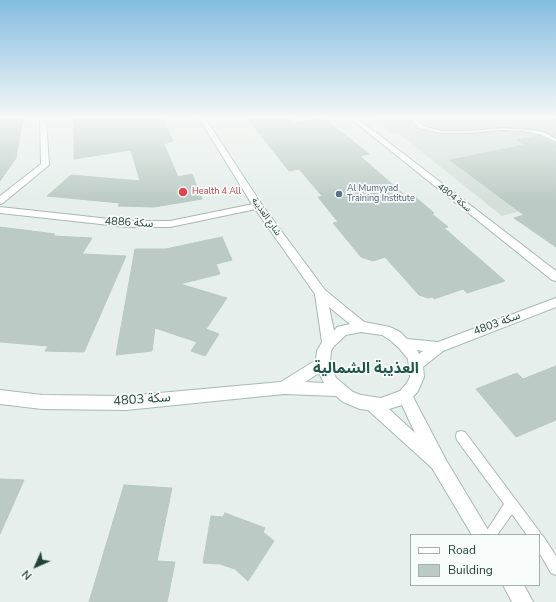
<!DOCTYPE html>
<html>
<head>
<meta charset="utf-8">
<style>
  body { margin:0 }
  #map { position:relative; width:556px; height:602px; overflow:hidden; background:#e6efeb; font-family:"Nunito Sans",sans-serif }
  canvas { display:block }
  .legend { position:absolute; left:410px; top:534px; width:130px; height:52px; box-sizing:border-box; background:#f7fbf9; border:1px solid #a3b1ad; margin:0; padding:5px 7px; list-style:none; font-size:12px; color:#24423a }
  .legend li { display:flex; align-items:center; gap:8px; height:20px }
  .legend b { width:20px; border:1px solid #a3b1ad }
  .north { position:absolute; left:16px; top:546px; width:40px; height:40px; -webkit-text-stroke:3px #f7fbf9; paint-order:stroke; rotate:225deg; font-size:11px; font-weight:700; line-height:16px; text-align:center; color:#24423a }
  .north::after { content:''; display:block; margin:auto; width:14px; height:18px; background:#24423a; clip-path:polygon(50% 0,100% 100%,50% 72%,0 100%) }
</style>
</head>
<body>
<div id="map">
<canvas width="556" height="602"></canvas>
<ul class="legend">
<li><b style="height:5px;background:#fff"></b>Road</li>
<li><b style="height:11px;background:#bbcac4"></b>Building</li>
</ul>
<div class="north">N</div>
</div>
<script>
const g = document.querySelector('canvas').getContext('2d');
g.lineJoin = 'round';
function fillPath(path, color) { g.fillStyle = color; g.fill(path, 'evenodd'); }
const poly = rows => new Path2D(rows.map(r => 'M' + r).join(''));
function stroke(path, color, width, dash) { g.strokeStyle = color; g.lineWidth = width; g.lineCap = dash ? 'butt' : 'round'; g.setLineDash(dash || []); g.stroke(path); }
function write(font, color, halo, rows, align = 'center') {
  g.font = font + ' "Nunito Sans","Noto Sans Arabic",sans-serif'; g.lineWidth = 3.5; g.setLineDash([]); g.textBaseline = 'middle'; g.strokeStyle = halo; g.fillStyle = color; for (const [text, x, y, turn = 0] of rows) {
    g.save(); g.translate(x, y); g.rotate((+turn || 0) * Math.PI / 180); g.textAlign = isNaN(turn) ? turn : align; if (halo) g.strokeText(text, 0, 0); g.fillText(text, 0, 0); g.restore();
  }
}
fillPath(poly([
  [378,118,556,118,556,201,502,216,398,133,389,133]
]), '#d4dfda');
const building = poly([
  [0,118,23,118,16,158,0,181,0,118],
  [84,118,163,118,173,141,164,144,178,177,192,174,202,199,154,207,118,206,120,203,47,196,71,175,140,181,131,150,74,159,74,119,84,118],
  [247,118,288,118,294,123,324,118,369,154,360,156,407,197,413,195,434,213,432,214,448,227,444,228,505,281,467,293,463,289,434,299,432,297,428,298,419,295,385,257,373,261,361,257,333,223,338,222,318,197,322,196,299,169,289,171,247,118],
  [539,136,556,145,556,247,514,218,524,215,450,160,525,145,517,140,539,136],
  [0,227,55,234,53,236,92,238,82,254,126,256,84,352,45,351,48,346,0,342,0,227],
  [222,237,232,260,216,264,220,274,180,284,227,298,206,329,219,334,205,356,191,351,197,342,155,328,152,351,116,355,135,249,166,249,222,237],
  [556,366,556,420,516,437,476,389,517,373,523,379,556,366],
  [0,479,24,480,0,534,0,479],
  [124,485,172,488,157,561,175,562,167,602,89,602,124,485],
  [225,513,265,528,263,532,274,541,248,581,235,569,220,564,203,563,211,516,223,517,225,513]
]);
fillPath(building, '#bbcac4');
stroke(building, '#b8c9c2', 1);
const lane = poly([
  [409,118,414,118,423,126,441,131,467,131,502,128,534,130,546,133,556,139,556,142,542,135,523,131,502,130,467,133,441,133,419,128,409,118],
  [461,431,465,432,539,531,541,535,543,536,556,556,556,575,551,573,539,552,539,535,527,535,512,514,497,535,484,535,504,504,457,440,456,436,457,432,461,431]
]);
const street = poly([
  [40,118,46,118,49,165,3,203,0,204,0,196,41,164,40,118],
  [350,118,357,118,556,271,556,281,552,280,350,118],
  [258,203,261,204,263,206,261,208,170,227,128,227,0,213,0,207,128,221,170,221,258,203]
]);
const secondary = poly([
  [199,118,205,118,262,205,325,290,364,322,390,327,400,332,407,339,438,342,556,298,556,307,443,351,423,367,424,377,418,391,413,397,446,460,491,535,472,535,432,468,368,410,360,409,343,402,336,396,284,394,126,410,42,409,0,404,0,390,42,395,126,396,281,382,316,360,317,351,322,342,315,294,253,206,199,118],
  [329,307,350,324,337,327,334,331,329,307],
  [361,332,382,335,390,340,399,348,408,359,410,377,407,383,400,391,381,398,361,395,353,392,336,378,330,363,331,351,334,346,346,335,361,332],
  [417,350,423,351,419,354,417,350],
  [319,373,324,383,305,382,319,373],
  [402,405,415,433,389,409,402,405],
  [503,585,524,585,533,602,512,602,503,585]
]);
stroke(lane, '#a8b8b2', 2);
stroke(street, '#a8b8b2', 2);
stroke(secondary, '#a4bbb3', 2);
fillPath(lane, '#fff');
fillPath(street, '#fff');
fillPath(secondary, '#fff');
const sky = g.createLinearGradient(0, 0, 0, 202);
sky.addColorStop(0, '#84bce0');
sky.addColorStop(0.58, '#f4f8f6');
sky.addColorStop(1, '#f4f8f600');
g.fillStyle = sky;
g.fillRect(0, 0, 556, 202);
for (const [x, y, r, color] of [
  [183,192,5,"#e0444e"],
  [339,194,4,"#5c6f8a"]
]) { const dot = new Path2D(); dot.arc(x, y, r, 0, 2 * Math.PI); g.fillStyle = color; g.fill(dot); stroke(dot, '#f7fbf9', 1.5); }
write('9px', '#4e5e75', '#f7fbf9', [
  ["Al Mumyyad",347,189],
  ["Training Institute",347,199]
], 'left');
write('9px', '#be3a42', '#f7fbf9', [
  ["Health 4 All",192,192]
], 'left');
write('9px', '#24423a', '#f7fbf9', [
  ["سكة 4804",454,198,38],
  ["شارع العذيبة",266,217,55]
]);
write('11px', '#24423a', '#f7fbf9', [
  ["سكة 4886",129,223,3],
  ["سكة 4803",497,324,-20]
]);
write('13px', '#24423a', '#f7fbf9', [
  ["سكة 4803",142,400,-4]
]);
write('bold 15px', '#1f5548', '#f7fbf9', [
  ["العذيبة الشمالية",366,369]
]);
</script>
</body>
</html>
